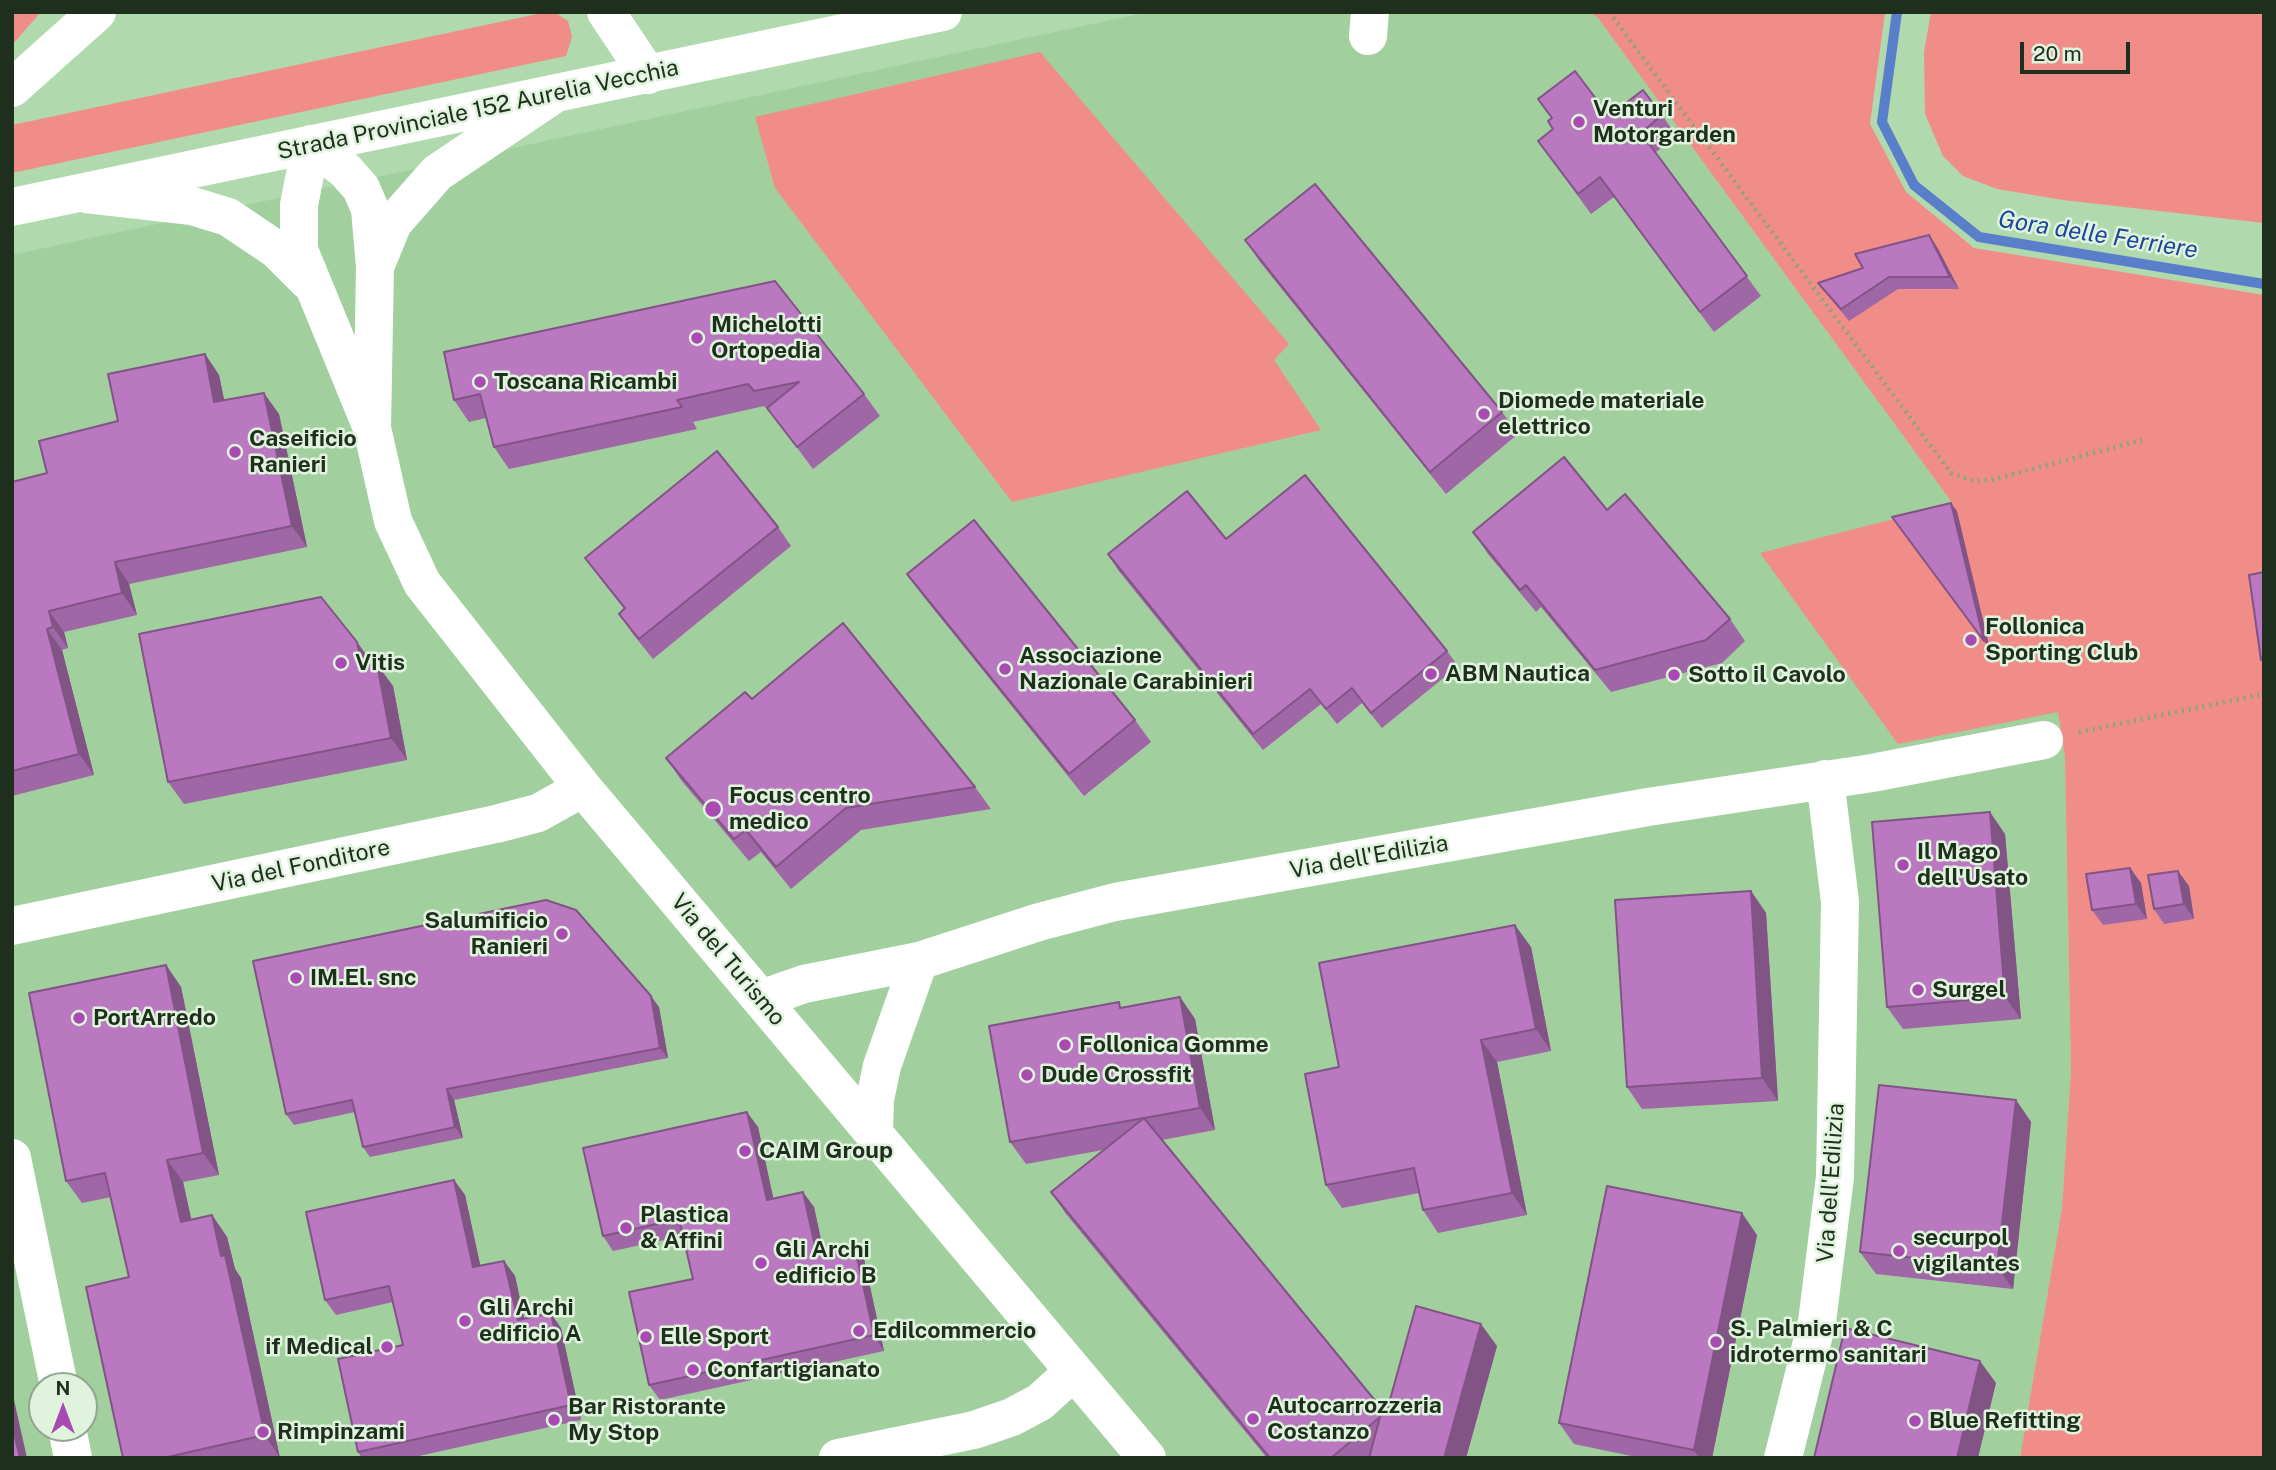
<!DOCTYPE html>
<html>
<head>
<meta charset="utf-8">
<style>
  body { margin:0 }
  #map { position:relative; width:2276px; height:1470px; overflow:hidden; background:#b0d9ad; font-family:"Public Sans",sans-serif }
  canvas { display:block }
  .frame { position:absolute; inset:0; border:14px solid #1f2f1e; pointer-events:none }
  .north { position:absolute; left:28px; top:1372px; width:70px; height:70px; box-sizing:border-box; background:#dff3dd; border:2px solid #92a591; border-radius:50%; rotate:0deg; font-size:19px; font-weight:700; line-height:28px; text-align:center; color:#1f2f1e }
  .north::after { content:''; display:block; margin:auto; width:24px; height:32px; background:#a94ab3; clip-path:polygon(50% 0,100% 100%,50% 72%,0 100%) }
  .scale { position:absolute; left:2020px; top:42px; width:110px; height:32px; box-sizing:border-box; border:4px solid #1f2f1e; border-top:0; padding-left:9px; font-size:21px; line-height:24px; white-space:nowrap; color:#1f2f1e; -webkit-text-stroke:5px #dff3dd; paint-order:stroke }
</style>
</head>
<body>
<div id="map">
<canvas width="2276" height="1470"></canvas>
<div class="frame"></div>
<div class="north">N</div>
<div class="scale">20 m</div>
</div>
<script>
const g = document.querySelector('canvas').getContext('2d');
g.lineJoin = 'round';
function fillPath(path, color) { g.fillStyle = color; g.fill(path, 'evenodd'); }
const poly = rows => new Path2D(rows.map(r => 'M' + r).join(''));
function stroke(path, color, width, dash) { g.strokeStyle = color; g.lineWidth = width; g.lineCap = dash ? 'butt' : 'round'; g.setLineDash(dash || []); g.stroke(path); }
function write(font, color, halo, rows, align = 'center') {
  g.font = font + ' "Public Sans",sans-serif'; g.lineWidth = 5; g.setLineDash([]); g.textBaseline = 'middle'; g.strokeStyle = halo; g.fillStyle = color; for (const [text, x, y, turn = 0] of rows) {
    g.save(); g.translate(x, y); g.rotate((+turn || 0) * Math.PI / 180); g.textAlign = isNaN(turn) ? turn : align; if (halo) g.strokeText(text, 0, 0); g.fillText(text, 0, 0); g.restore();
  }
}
fillPath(poly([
  [1149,12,1589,12,1598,18,1953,504,2058,712,2065,757,2071,1071,2062,1208,2020,1458,12,1458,12,255],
  [42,1386,84,1386,84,1428,42,1428]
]), '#a1cf9e');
fillPath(poly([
  [12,12,41,12,12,45],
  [547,12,554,12,568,21,572,37,566,56,12,173,12,125],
  [1589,12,1885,12,1870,124,1906,192,1974,248,2264,295,2264,1458,2020,1458,2062,1208,2071,1071,2065,757,2058,712,1898,744,1760,553,1953,504,1598,18],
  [1931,12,2264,12,2264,223,2063,200,1997,189,1963,176,1943,156,1925,114,1924,52],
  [1040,52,1289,344,1274,360,1321,430,1012,502,775,188,755,117]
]), '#f18d88');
stroke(poly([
  [1897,12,1882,122,1914,185,1979,237,2264,284]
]), '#597eca', 10);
stroke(poly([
  [1609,12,1951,473,1974,481,1991,480,2142,440],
  [2079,732,2264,694]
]), '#83a581', 4.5, [2, 5]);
stroke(poly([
  [606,12,648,75],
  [1368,36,1370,12],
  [12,88,97,12],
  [86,194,192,206,228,217,277,250,308,281],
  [377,262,393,223,437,173,556,93],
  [372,428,375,267,370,209,361,188,345,170,311,144,299,205,299,250,372,428,393,521,422,583,583,788,1147,1458],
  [12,926,496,824,538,813,583,788],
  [761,999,804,984,919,961,1039,922,1115,902,1648,807,1872,773,2044,740],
  [874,1130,875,1099,882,1066,919,961],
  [12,1158,59,1386],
  [67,1428,73,1458],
  [838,1458,974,1430,1012,1417,1040,1402,1073,1372],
  [1783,1458,1817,1322,1835,1177,1840,902,1825,779]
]), '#fff', 38);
stroke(poly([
  [12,207,943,12]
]), '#fff', 38);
fillPath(poly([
  [1662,115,1676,135,1655,153,1761,296,1714,332,1614,197,1591,214,1538,141,1609,116],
  [1245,240,1502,412,1518,434,1446,494,1260,262],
  [1937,247,1959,289,1898,289,1849,321,1818,283],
  [775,281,864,394,880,416,813,469,771,413,770,413,764,406,693,422,697,429,509,469,494,447,486,418,469,422,454,400],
  [205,354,219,375,224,400,279,414,307,547,129,584,137,615,64,632,68,648,62,650,94,775,12,796,12,482,47,473,118,421],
  [1607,510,1730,619,1745,641,1722,663,1611,692,1541,607,1536,612,1488,554,1473,532],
  [778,527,791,546,653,659,632,633,619,614,624,609,599,577,585,558],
  [1226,539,1447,651,1458,666,1382,728,1362,703,1337,724,1321,704,1263,750,1118,570,1108,554],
  [907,574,1135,720,1151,742,1084,796,923,596],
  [373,664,393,686,407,760,184,804,168,782],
  [752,699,975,787,991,809,861,830,791,889,761,852,749,861,681,780,666,758],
  [2005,834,2021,1019,1903,1029,1887,1007],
  [2130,868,2141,883,2147,919,2103,925,2092,910],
  [2189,886,2194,919,2164,924,2154,909],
  [1751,891,1766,913,1778,1101,1642,1109,1627,1087],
  [1531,947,1551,1051,1497,1062,1527,1215,1438,1233,1423,1210,1419,1193,1342,1208,1326,1185,1339,1067],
  [166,965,181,987,219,1175,183,1182,191,1220,212,1215,227,1237,235,1269,241,1278,280,1458,123,1458,129,1277,111,1197,82,1203,66,1181],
  [1180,997,1195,1019,1215,1130,1162,1140,1386,1414,1497,1346,1466,1458,1267,1458,1066,1214,1051,1192,1103,1150,1026,1164,1010,1142,1123,1007],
  [659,1007,668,1058,454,1100,463,1138,370,1157,363,1147,355,1112,294,1125,286,1114],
  [2016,1100,2031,1122,2013,1289,1876,1274,1860,1252],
  [758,1127,773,1199,814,1207,823,1250,854,1244,864,1259,884,1351,660,1400,649,1385,693,1279,683,1236,613,1251,603,1236],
  [454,1180,465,1195,480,1266,504,1261,515,1276,524,1319,561,1328,581,1420,410,1458,362,1458,358,1452,403,1345,393,1302,336,1315,325,1300],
  [1757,1235,1712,1458,1641,1458,1574,1444,1559,1423]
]), '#9f67a5');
fillPath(poly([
  [1929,235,1937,247,1959,289,1950,277],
  [205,354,219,375,229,424,214,402],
  [264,393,279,414,307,547,292,526],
  [1951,503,1957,511,1990,649,1984,641],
  [115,562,129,584,137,615,122,593],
  [49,611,64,632,68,648,53,627],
  [47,629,62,650,94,775,79,754],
  [357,642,373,664,377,689,362,667],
  [377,664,393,686,407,760,391,738],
  [1990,812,2005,834,2021,1019,2005,997],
  [2130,868,2141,883,2147,919,2136,904],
  [2178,871,2189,886,2194,919,2184,904],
  [1751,891,1766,913,1778,1101,1762,1078],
  [1515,925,1531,947,1551,1051,1536,1029],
  [166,965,181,987,219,1175,203,1153],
  [651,996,659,1007,668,1058,660,1048],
  [1180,997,1195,1019,1215,1130,1200,1108],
  [1481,1040,1497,1062,1527,1215,1512,1193],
  [447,1089,454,1100,463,1138,455,1127],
  [2016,1100,2031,1122,2013,1289,1997,1267],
  [747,1112,758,1127,777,1215,767,1200],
  [167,1160,183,1182,197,1244,181,1222],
  [454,1180,465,1195,484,1282,473,1267],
  [803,1192,814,1207,827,1267,816,1251],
  [1742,1213,1757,1235,1712,1458,1699,1458,1694,1450],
  [212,1215,227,1237,235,1269,241,1278,280,1458,265,1435],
  [854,1244,864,1259,884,1351,874,1335],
  [504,1261,515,1276,528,1335,518,1320],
  [551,1313,561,1328,581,1420,571,1405],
  [1481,1324,1497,1346,1466,1458,1444,1458],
  [1980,1361,1996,1383,1978,1458,1957,1458],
  [12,1391,27,1458,20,1458,12,1424]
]), '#825486');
const building = poly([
  [1575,71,1609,116,1643,90,1662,115,1641,133,1747,276,1700,312,1600,177,1578,194,1538,141,1553,129,1548,121,1552,118,1538,99,1575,71],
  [1315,184,1502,412,1430,472,1245,240,1315,184],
  [1929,235,1950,277,1889,277,1841,309,1818,283,1863,268,1855,254,1929,235],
  [775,281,864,394,797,447,767,408,799,382,754,391,748,384,677,400,682,407,494,447,480,394,454,400,444,352,775,281],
  [205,354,214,402,264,393,292,526,115,562,122,593,49,611,53,627,47,629,79,754,12,771,12,482,47,473,39,441,118,421,108,374,205,354],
  [717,451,778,527,639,639,619,614,625,608,585,558,717,451],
  [1564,457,1607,510,1625,494,1730,619,1706,640,1595,670,1526,585,1520,590,1473,532,1564,457],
  [1305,475,1447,651,1371,713,1352,688,1326,709,1310,689,1253,734,1108,554,1187,491,1226,539,1305,475],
  [1951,503,1984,641,1892,517,1951,503],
  [974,520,1135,720,1069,774,907,574,974,520],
  [2264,572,2264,660,2261,660,2249,575,2264,572],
  [321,597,357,642,362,667,377,664,391,738,168,782,139,634,321,597],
  [843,623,975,787,846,808,776,867,746,830,734,839,666,758,745,692,752,699,843,623],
  [1990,812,2005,997,1887,1007,1872,822,1990,812],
  [2130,868,2136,904,2092,910,2086,874,2130,868],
  [2178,871,2184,904,2154,909,2148,875,2178,871],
  [1751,891,1762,1078,1627,1087,1615,900,1751,891],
  [546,900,576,910,651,996,660,1048,447,1089,455,1127,363,1147,352,1100,286,1114,253,961,546,900],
  [1515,925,1536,1029,1481,1040,1512,1193,1423,1210,1414,1168,1326,1185,1305,1074,1339,1067,1319,963,1515,925],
  [166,965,203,1153,167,1160,181,1222,212,1215,221,1256,225,1255,265,1435,163,1458,123,1458,86,1287,129,1277,105,1173,66,1181,29,993,166,965],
  [1180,997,1200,1108,1144,1118,1386,1414,1416,1306,1481,1324,1444,1458,1369,1458,1380,1417,1331,1458,1270,1458,1051,1192,1144,1118,1010,1142,989,1026,1119,1002,1120,1008,1180,997],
  [1879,1085,2016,1100,1997,1267,1860,1252,1879,1085],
  [747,1112,767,1200,803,1192,816,1251,854,1244,874,1335,649,1385,629,1292,693,1279,679,1219,603,1236,583,1148,747,1112],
  [454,1180,473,1267,504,1261,518,1320,551,1313,571,1405,358,1452,338,1359,403,1345,389,1286,325,1300,306,1212,454,1180],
  [1607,1186,1742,1213,1694,1450,1559,1423,1607,1186],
  [1845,1328,1980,1361,1957,1458,1814,1458,1845,1328],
  [12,1424,20,1458,12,1458,12,1424]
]);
fillPath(building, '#b978c0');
stroke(building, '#825486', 2);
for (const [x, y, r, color] of [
  [1579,122,7,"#a94ab3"],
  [697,338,7,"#a94ab3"],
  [480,382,7,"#a94ab3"],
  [1484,414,7,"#a94ab3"],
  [235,452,7,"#a94ab3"],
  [1971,640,7,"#a94ab3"],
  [341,663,7,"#a94ab3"],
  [1005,669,7,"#a94ab3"],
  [1431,674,7,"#a94ab3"],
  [1674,675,7,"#a94ab3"],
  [713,809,9,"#a94ab3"],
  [1903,865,7,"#a94ab3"],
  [562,934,7,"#a94ab3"],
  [296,978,7,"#a94ab3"],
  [1918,990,7,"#a94ab3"],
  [79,1018,7,"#a94ab3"],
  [1065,1045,7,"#a94ab3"],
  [1027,1075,7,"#a94ab3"],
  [745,1151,7,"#a94ab3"],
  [626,1228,7,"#a94ab3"],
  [1899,1251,7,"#a94ab3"],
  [761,1263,7,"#a94ab3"],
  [465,1321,7,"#a94ab3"],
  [859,1331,7,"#a94ab3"],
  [646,1337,7,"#a94ab3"],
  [1716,1342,7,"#a94ab3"],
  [387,1347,7,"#a94ab3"],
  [693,1370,7,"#a94ab3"],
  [1253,1419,7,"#a94ab3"],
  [554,1420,7,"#a94ab3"],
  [1915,1421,7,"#a94ab3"],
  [263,1432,7,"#a94ab3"]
]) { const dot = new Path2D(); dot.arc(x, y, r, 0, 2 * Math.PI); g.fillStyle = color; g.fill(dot); stroke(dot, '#dff3dd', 2.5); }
write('bold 23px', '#1f2f1e', '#dff3dd', [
  ["Venturi",1593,109],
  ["Motorgarden",1593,135],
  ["Michelotti",711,325],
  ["Ortopedia",711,351],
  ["Toscana Ricambi",494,382],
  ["Diomede materiale",1498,401],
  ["elettrico",1498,427],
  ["Caseificio",249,439],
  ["Ranieri",249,465],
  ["Follonica",1985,627],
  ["Sporting Club",1985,653],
  ["Associazione",1019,656],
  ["Nazionale Carabinieri",1019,682],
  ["Vitis",355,663],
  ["ABM Nautica",1445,674],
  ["Sotto il Cavolo",1688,675],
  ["Focus centro",729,796],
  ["medico",729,822],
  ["Il Mago",1917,852],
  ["dell'Usato",1917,878],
  ["Salumificio",548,921,"right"],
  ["Ranieri",548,947,"right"],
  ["IM.El. snc",310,978],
  ["Surgel",1932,990],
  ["PortArredo",93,1018],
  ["Follonica Gomme",1079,1045],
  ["Dude Crossfit",1041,1075],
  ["CAIM Group",759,1151],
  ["Plastica",640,1215],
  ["& Affini",640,1241],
  ["securpol",1913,1238],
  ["vigilantes",1913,1264],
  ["Gli Archi",775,1250],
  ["edificio B",775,1276],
  ["Gli Archi",479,1308],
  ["edificio A",479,1334],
  ["S. Palmieri & C",1730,1329],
  ["idrotermo sanitari",1730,1355],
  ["Edilcommercio",873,1331],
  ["Elle Sport",660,1337],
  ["if Medical",373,1347,"right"],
  ["Confartigianato",707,1370],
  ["Autocarrozzeria",1267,1406],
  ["Costanzo",1267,1432],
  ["Bar Ristorante",568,1407],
  ["My Stop",568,1433],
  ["Blue Refitting",1929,1421],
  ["Rimpinzami",277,1432]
], 'left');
write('23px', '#1f2f1e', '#dff3dd', [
  ["Strada Provinciale 152 Aurelia Vecchia",478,110,-12],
  ["Via dell'Edilizia",1369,857,-10],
  ["Via del Fonditore",301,866,-12],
  ["Via del Turismo",728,960,50],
  ["Via dell'Edilizia",1831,1183,-86]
]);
write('italic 24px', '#1d449f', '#dff3dd', [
  ["Gora delle Ferriere",2098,235,9]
]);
</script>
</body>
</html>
